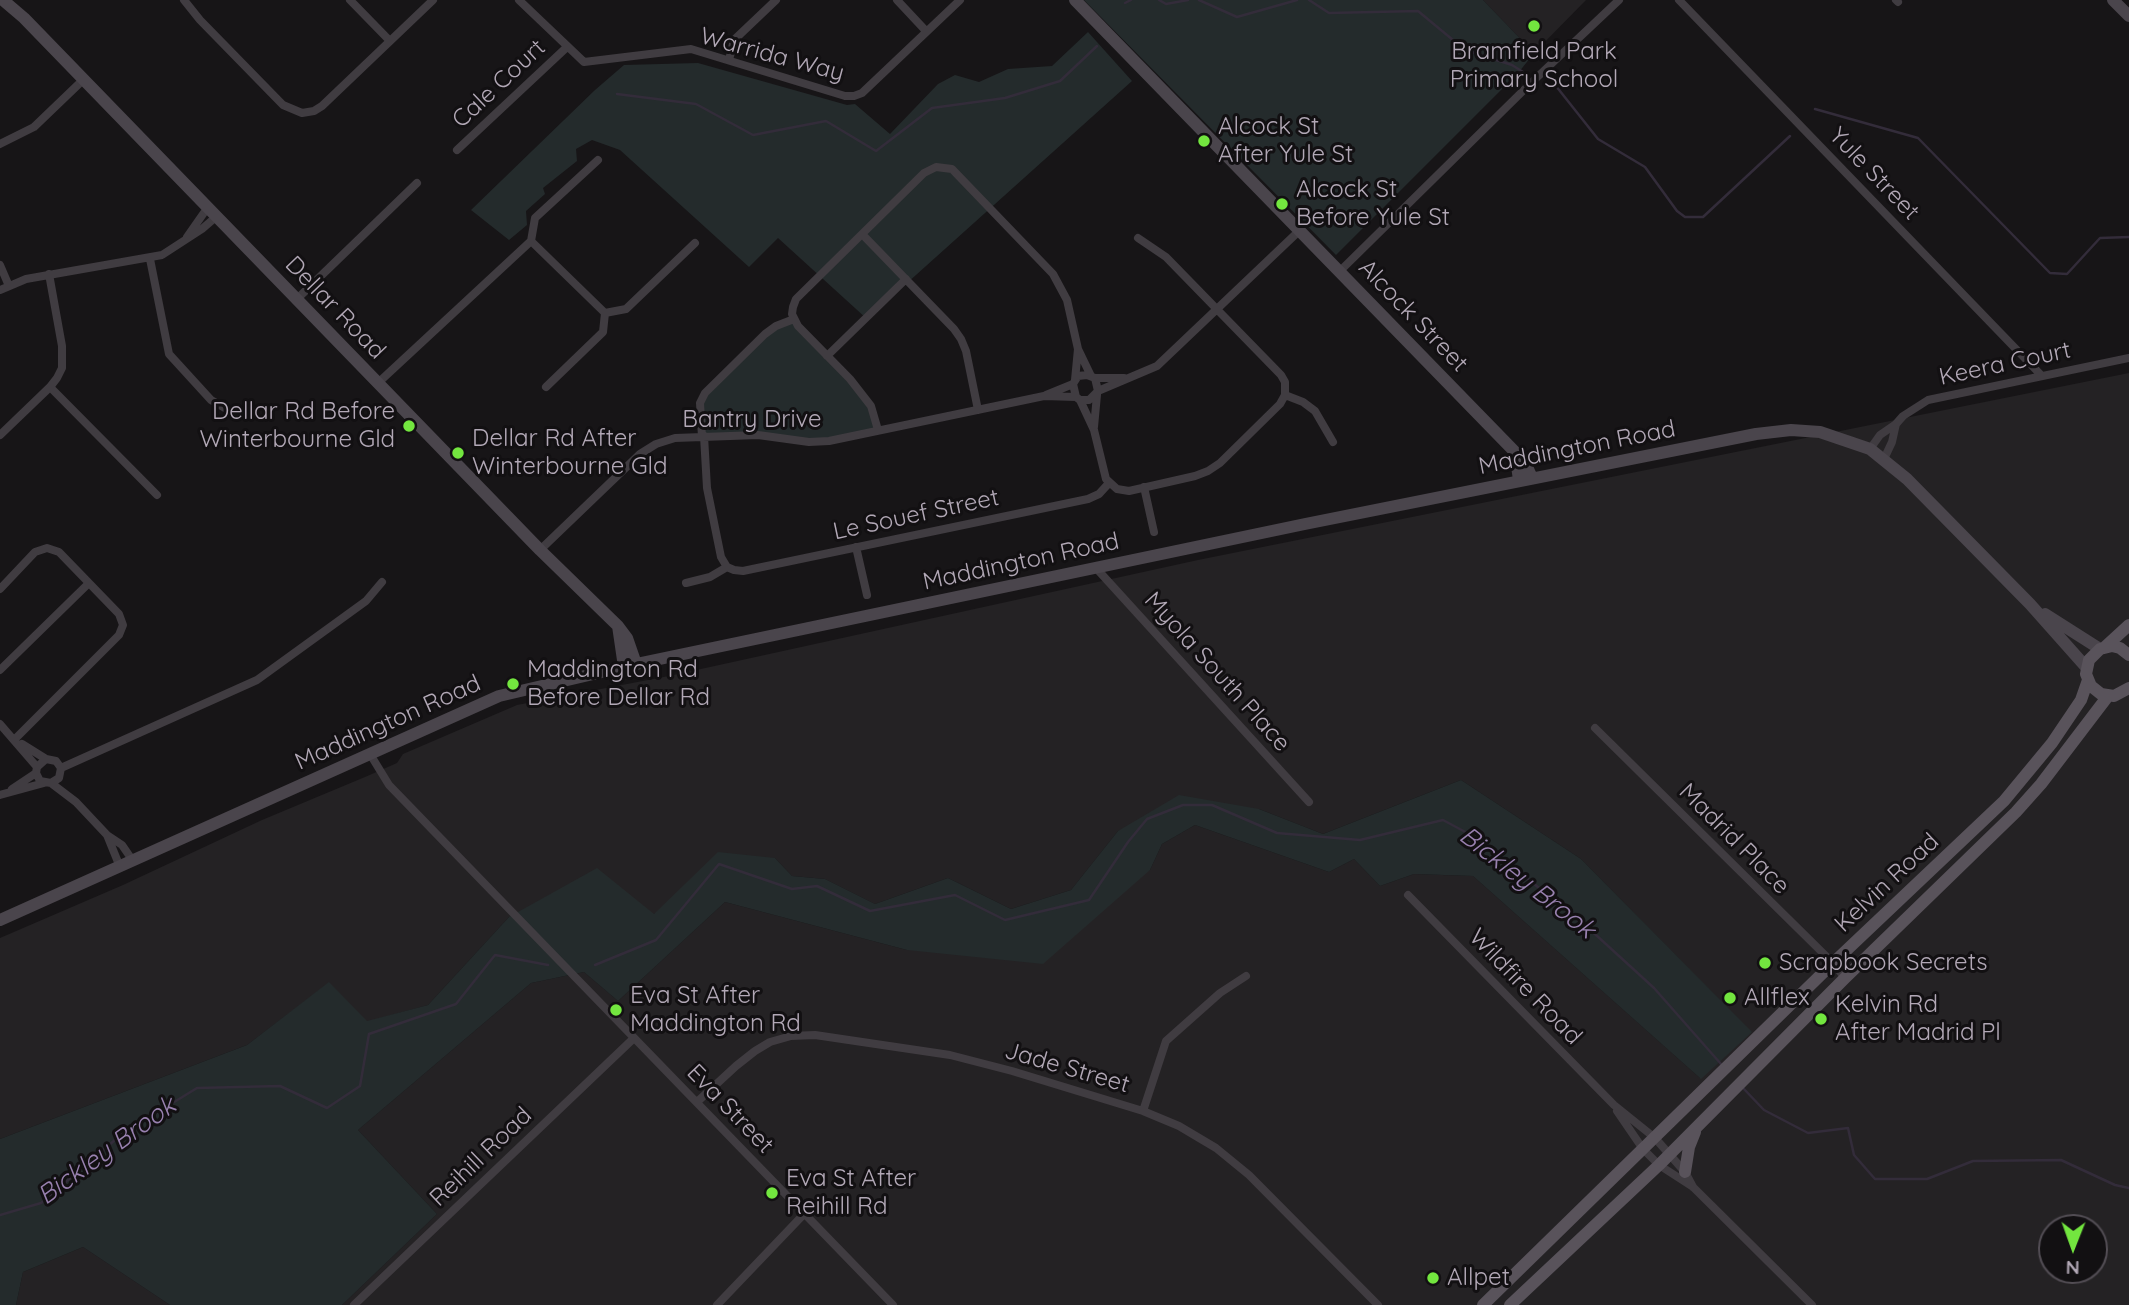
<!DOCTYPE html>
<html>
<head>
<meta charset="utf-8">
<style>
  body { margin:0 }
  #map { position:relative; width:2129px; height:1305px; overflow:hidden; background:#171517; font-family:Quicksand,sans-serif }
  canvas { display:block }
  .north { position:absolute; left:2038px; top:1214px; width:70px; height:70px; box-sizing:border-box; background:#121012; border:2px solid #524d54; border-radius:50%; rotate:181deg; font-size:19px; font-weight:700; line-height:28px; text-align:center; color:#b2a8b6 }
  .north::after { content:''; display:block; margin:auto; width:24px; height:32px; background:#73e63f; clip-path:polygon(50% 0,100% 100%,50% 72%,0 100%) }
</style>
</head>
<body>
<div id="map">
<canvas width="2129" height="1305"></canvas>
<div class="north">N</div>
</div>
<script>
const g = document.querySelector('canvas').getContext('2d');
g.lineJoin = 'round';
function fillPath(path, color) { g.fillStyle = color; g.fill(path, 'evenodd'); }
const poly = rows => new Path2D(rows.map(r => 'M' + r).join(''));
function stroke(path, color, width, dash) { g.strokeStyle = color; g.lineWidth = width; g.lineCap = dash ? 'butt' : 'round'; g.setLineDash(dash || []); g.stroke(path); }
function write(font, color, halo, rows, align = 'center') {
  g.font = font + ' Quicksand,sans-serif'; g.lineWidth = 6; g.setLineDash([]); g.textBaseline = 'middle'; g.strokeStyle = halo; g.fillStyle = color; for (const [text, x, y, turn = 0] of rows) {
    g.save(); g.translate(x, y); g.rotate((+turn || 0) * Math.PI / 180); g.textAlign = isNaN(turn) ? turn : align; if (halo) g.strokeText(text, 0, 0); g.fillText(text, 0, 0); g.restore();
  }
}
fillPath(poly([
  [1483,0,1586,0,1534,53],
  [2129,373,2129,1305,342,1305,437,1214,358,1130,531,983,584,972,618,1001,725,902,907,950,1150,870,1162,844,1195,825,1329,872,1354,859,1380,886,1414,874,1473,876,1700,1078,1751,1032,1581,859,1461,780,1323,834,1259,809,1118,831,1071,890,1011,909,948,878,875,904,825,879,792,876,775,858,654,914,509,917,428,1005,367,1022,329,983,247,1045,0,1139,0,938,123,885,262,820,365,777,397,763,403,754,517,705,669,676,1198,560],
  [2052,1228,2094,1228,2094,1270,2052,1270],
  [83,1247,170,1305,16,1305,23,1272]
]), '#242224');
fillPath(poly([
  [1084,0,1483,0,1534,53,1519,72,1336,255],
  [1088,32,1132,81,867,319,778,238,749,267,620,150,592,140,576,149,577,161,543,188,545,194,526,211,527,225,509,240,471,210,595,90,624,65,698,63,847,105,855,104,890,134,938,84,955,75,979,82,1008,69,1052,66],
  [794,319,871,406,878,430,816,442,770,436,702,437,700,403,713,385,781,324],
  [1461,780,1581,859,1752,1032,1701,1079,1473,876,1414,874,1380,886,1354,859,1329,872,1195,825,1162,844,1150,870,1043,964,907,950,725,902,618,1001,584,972,531,983,358,1130,437,1214,342,1305,170,1305,83,1247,23,1272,16,1305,0,1305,0,1139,247,1045,329,982,367,1021,428,1005,509,917,597,868,654,914,718,852,775,858,792,876,825,879,875,904,948,878,1011,909,1071,890,1118,831,1179,795,1259,809,1323,834]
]), '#242b2c');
stroke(poly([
  [1159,0,1166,4,1188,0],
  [1199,0,1237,17,1297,0],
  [1309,0,1329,13,1418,11,1465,50,1512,65,1523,72],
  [1125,3,1131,0],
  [1552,81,1598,139,1645,167,1677,211,1685,217,1703,217,1790,136],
  [617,94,696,104,753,135,826,121,876,151,932,108,1005,98,1060,81,1097,46],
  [1815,109,1918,138,2050,273,2067,274,2100,238,2129,237],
  [595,965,656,940,719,864,792,889,817,886,870,911,955,895,1005,920,1089,900,1128,842,1147,819,1183,805,1212,805,1277,833,1360,840,1443,820,1482,841,1596,935,1654,988,1721,1064],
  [1743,1088,1764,1110,1808,1133,1848,1128,1854,1155,1875,1179,1927,1179,1973,1161,2061,1160,2115,1185,2129,1188],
  [0,1215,41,1203,122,1134,197,1088,280,1086,327,1108,360,1086,369,1034,456,1004,495,955,548,965]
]), '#332c3a', 2.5);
stroke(poly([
  [184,0,200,20,283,105,302,113,314,111,322,106,433,0],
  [350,0,390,41],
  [519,0,584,62,691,49,845,96,854,96,862,93,960,0],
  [897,0,926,31],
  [1679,0,2041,375],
  [1896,0,1898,2],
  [729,60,734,40,776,0],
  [0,144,34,127,84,79],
  [457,150,567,47],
  [862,234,954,329,961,339,966,351,978,410],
  [187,237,208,207],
  [531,241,535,218,598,160],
  [150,259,169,354,211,400,237,415],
  [0,265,9,286],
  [1340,271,1531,83,1619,0],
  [0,290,26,279,162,255,202,229,217,216],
  [297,299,417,183],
  [827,356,906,279],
  [1095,378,1124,378],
  [1075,380,1078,349],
  [379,382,531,241,605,313,626,309,695,243],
  [50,387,157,495],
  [546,387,603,332,605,313],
  [1098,391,1157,366,1299,231],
  [1046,395,1073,384],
  [1285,395,1303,402,1315,411,1333,442],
  [1080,400,1094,430,1106,479,1117,489,1129,491,1195,476,1208,471,1220,463,1280,404,1285,395,1285,382,1281,375,1166,257,1138,238],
  [1094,427,1097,395],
  [878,430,871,406,850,379,798,326,792,314,793,307,796,299,924,173,936,167,952,169,1053,274,1067,300,1078,349,1091,376],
  [0,435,50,387,57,378,62,368,62,346,49,274],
  [704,436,707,488,721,557,727,567,734,570,743,571,1088,499,1099,494,1109,483],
  [702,437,700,403,705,393,765,334,776,326,794,319],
  [1870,449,1880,435,1896,424,1903,416,1928,400,2129,358],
  [1884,459,1892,442,1896,424],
  [1144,487,1154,532],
  [856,547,867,595],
  [540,550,640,454,656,444,675,438,758,435,809,442,829,441,1044,396,1076,397,1080,400,1089,400,1098,391,1095,378,1087,375,1078,376,1073,384,1076,397],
  [1096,568,1309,802],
  [686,583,710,577,727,567],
  [0,589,35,552,47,548,59,552,119,614,123,625,119,635,15,739],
  [0,670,89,583],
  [0,724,37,767],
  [1595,728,1833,963,1845,978],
  [22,744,46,759],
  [370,754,389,785,893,1305],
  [61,768,257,680,366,601,382,582],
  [51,783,59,778,61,768,56,761,46,759,37,767,36,773,40,781,51,783,76,802,107,835,122,845,133,861],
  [12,789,36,773],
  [0,795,44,783],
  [107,835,120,867],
  [1408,895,1614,1105,1655,1138,1685,1172,1693,1187],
  [697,1102,736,1066,755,1051,770,1042,791,1036,815,1035,950,1055,1012,1071,1143,1111,1179,1126,1216,1148,1249,1175,1378,1305],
  [1143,1111,1166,1041,1220,993,1246,976],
  [1617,1111,1643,1149,1659,1165,1693,1187,1812,1305],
  [354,1305,634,1038],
  [717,1305,804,1214]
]), '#403c41', 8);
stroke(poly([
  [1075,0,1515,452,1523,458,1532,478],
  [2113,0,2129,16],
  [4,1,24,18,540,550,618,626,627,638,636,664],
  [1515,452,1519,480],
  [2045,614,2100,649],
  [618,626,624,667],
  [0,920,499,696,636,664,1305,524,1756,434,1791,430,1820,432,1870,449,1907,479,2030,604,2086,667]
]), '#4a454c', 12);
stroke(poly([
  [2105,647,2129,625],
  [2129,655,2120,648,2112,646,2100,649,2089,660,2086,674,2091,686,2101,694,2114,696,2129,688],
  [1685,1172,1689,1147,1695,1132],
  [1483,1305,1833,963,2004,801,2052,743,2081,700,2088,680],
  [1510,1305,1659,1165,1845,978,2016,812,2041,784,2108,696]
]), '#59535b', 12);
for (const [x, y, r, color] of [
  [1534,26,7,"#73e63f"],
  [1204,141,7,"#73e63f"],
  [1282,204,7,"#73e63f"],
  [409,426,7,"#73e63f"],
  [458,453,7,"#73e63f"],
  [513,684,7,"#73e63f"],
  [1765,963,7,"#73e63f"],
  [1730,998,7,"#73e63f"],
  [616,1010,7,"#73e63f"],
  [1821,1019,7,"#73e63f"],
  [772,1193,7,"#73e63f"],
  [1433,1278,7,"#73e63f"]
]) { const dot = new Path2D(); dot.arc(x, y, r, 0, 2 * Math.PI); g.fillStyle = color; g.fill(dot); stroke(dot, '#121012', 2.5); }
write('24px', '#b2a8b6', '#121012', [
  ["Bramfield Park",1534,52,"center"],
  ["Primary School",1534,80,"center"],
  ["Alcock St",1218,127],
  ["After Yule St",1218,155],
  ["Alcock St",1296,190],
  ["Before Yule St",1296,218],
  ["Dellar Rd Before",395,412,"right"],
  ["Winterbourne Gld",395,440,"right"],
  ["Dellar Rd After",472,439],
  ["Winterbourne Gld",472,467],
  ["Maddington Rd",527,670],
  ["Before Dellar Rd",527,698],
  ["Scrapbook Secrets",1779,963],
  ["Eva St After",630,996],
  ["Maddington Rd",630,1024],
  ["Allflex",1744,998],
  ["Kelvin Rd",1835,1005],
  ["After Madrid Pl",1835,1033],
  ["Eva St After",786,1179],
  ["Reihill Rd",786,1207],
  ["Allpet",1447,1278]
], 'left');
write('24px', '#b2a8b6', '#121012', [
  ["Warrida Way",772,55,15],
  ["Cale Court",499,84,-43],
  ["Yule Street",1874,174,46],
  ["Dellar Road",335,308,46],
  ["Alcock Street",1413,316,46],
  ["Keera Court",2005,364,-12],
  ["Bantry Drive",752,420],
  ["Maddington Road",1577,448,-11],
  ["Le Souef Street",916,515,-12],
  ["Maddington Road",1021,562,-12],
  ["Myola South Place",1217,672,48],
  ["Maddington Road",388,723,-24],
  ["Madrid Place",1734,839,45],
  ["Kelvin Road",1887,883,-43],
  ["Wildfire Road",1525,987,46],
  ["Jade Street",1067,1068,16],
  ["Eva Street",730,1109,46],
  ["Reihill Road",481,1157,-44]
]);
write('italic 26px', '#9881af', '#121012', [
  ["Bickley Brook",1527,883,38],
  ["Bickley Brook",107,1151,-36]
]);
</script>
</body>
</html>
